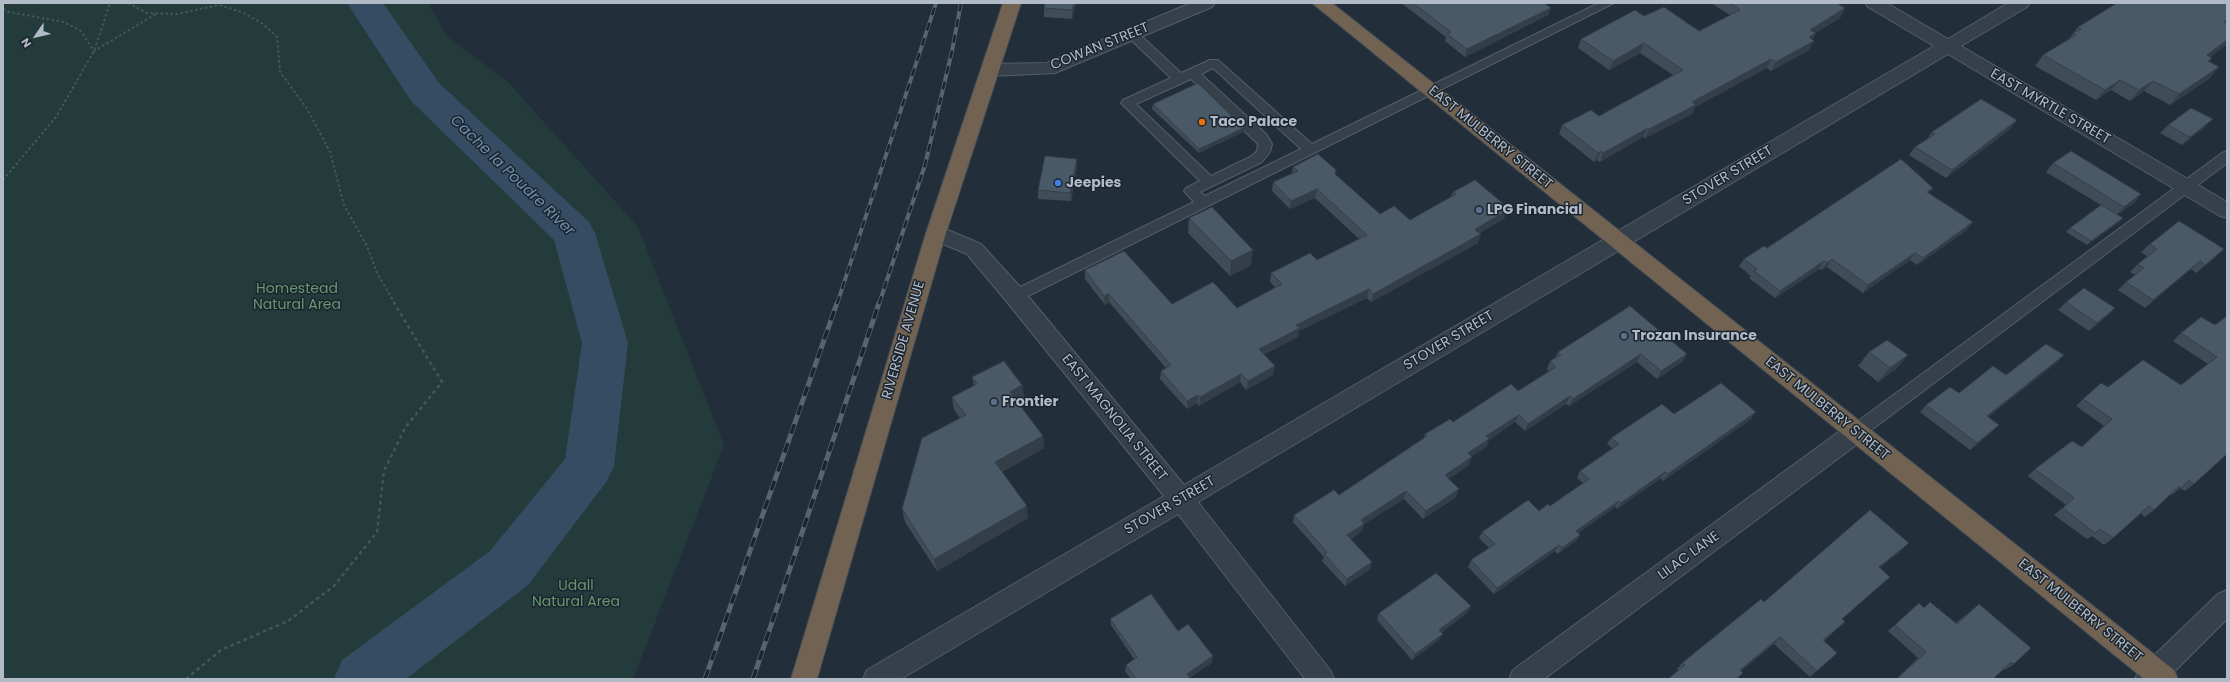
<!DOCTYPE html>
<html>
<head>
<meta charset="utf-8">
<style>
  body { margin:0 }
  #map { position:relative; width:2230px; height:682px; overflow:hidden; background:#222f3b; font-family:Poppins,sans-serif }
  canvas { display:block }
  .frame { position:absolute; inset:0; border:4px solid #b1bbc7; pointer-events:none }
  .north { position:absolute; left:16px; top:16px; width:40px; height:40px; -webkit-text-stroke:3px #1b2530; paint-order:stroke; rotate:236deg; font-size:11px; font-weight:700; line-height:16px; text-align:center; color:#b1bbc7 }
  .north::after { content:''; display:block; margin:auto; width:14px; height:18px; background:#b1bbc7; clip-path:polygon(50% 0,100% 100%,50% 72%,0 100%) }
</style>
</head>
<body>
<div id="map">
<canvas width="2230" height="682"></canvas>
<div class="frame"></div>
<div class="north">N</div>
</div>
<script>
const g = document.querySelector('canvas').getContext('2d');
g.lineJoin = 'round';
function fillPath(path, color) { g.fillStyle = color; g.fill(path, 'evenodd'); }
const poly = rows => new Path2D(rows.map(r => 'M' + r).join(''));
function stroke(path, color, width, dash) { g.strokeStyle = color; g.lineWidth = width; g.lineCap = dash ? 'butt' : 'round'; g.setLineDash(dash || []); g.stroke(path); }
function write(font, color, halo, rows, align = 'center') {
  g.font = font + ' Poppins,sans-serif'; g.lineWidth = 3; g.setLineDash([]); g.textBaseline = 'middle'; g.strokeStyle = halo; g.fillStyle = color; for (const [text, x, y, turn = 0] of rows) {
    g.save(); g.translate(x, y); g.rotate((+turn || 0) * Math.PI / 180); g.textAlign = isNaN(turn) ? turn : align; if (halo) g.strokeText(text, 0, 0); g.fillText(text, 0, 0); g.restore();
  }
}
fillPath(poly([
  [3,3,428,3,447,36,508,82,638,227,724,445,633,679,3,679]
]), '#243b3c');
fillPath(poly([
  [347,3,383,3,439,83,589,222,595,233,628,343,614,466,607,481,528,585,406,679,334,679,342,660,490,551,565,459,582,343,554,240,411,101,347,3]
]), '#354c62');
const lane = poly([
  [1599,3,1614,3,1020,300,1015,302,1010,300,1008,296,1010,292,1194,202,1184,191,1186,188,1200,181,1121,103,1123,100,1171,78,1128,37,1126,34,1128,31,1136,31,1181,73,1210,60,1218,60,1312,144,1599,3],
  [1213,68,1301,149,1205,196,1200,192,1262,162,1270,152,1272,144,1267,135,1201,74,1213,68],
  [1191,79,1258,144,1257,151,1252,156,1211,176,1136,104,1191,79],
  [2227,151,2227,163,1862,437,1856,439,1850,437,1848,432,1850,427,2222,153,2227,151]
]);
const street = poly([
  [1191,3,1215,3,1212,7,1055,73,990,76,984,74,981,70,984,66,990,64,1047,63,1191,3],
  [1865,3,1887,3,1948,39,2008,3,2030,3,2027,7,1961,46,2227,202,2227,218,2220,216,1948,54,1198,502,1330,670,1334,679,1305,679,1178,514,901,679,863,679,867,670,1164,496,1007,302,967,254,929,238,926,233,929,228,936,225,981,244,1023,290,1184,485,1934,46,1868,7,1865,3],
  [1856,422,1864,425,1868,432,1864,439,1544,679,1509,679,1513,670,1848,425,1856,422],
  [2227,590,2227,619,2167,679,2135,679,2139,670,2218,594,2227,590]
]);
const highway = poly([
  [1003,3,1021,3,946,233,817,679,791,679,926,233,1003,3],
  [1312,3,1332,3,2174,670,2178,679,2144,679,1312,3]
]);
stroke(lane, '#545e69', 2);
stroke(street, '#545e69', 2);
stroke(highway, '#414b56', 2);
stroke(poly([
  [128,3,147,13,177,14,219,5,242,12,263,24,277,37,280,72,306,107,330,152,344,205,367,246,377,273,395,304],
  [3,9,9,12,64,22,81,31,94,51,156,14],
  [3,180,56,117,94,51,110,3]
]), '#425859', 2, [2.5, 2.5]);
stroke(poly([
  [186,679,221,650,288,621,334,586,377,532,384,471,405,428,442,382,394,303]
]), '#425859', 2.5, [3.5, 3.5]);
fillPath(lane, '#36404b');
fillPath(street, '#36404b');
fillPath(highway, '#716252');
const railFar1 = poly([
  [837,304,936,3],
  [879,304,925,165,952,51,961,3]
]);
const rail = poly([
  [705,679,837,303],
  [753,679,879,303]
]);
stroke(railFar1, '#576572', 4);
stroke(rail, '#576572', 5);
stroke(railFar1, '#1b2530', 2.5, [8]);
stroke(rail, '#1b2530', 3.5, [10]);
fillPath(poly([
  [1076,3,1072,19,1044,17,1044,8],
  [1401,3,1544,3,1551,8,1548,15,1465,57,1445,41,1446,37],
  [1711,3,1836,3,1845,8,1840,18,1815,33,1809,50,1771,71,1767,68,1695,107,1692,114,1645,138,1643,137,1600,162,1597,160,1594,162,1559,134,1562,125,1599,116,1673,75,1640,53,1609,70,1578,48,1581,39,1644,16,1699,31,1730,15],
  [2227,3,2227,44,2210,57,2212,58,2209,62,2210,78,2170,105,2144,91,2130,101,2111,90,2096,100,2035,66,2043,55,2069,39,2078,27],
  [1153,104,1244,128,1243,132,1199,153,1152,109],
  [2017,120,2010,129,1946,178,1909,155,1915,147,1928,138,1932,132],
  [2168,125,2205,127,2182,145,2160,133],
  [2053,163,2141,194,2134,203,2117,214,2123,218,2119,222,2087,245,2066,232,2070,228,2101,205,2046,172],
  [1077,167,1071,201,1038,199,1038,190],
  [1293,167,1335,174,1380,214,1410,220,1451,197,1453,192,1505,208,1504,219,1479,233,1481,234,1478,243,1371,302,1367,298,1299,331,1298,337,1264,354,1273,375,1246,390,1240,382,1199,406,1197,403,1187,409,1160,379,1161,371,1166,368,1109,302,1105,305,1085,279,1085,270,1172,304,1237,308,1276,288,1270,282,1271,273,1317,260,1359,239,1315,198,1290,209,1272,191,1273,182,1292,174],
  [1933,188,1929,193,1967,230,1917,265,1910,260,1863,293,1827,267,1821,270,1819,269,1775,298,1749,278,1751,276,1739,266,1744,259,1767,248],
  [1189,218,1251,265,1230,276,1188,233],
  [2150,244,2216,257,2196,273,2191,269,2145,308,2118,290,2126,282,2135,275,2130,272,2138,264,2147,256,2141,252],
  [2066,302,2115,308,2107,316,2089,331,2058,310],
  [2227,316,2194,484,2185,491,2180,488,2172,495,2171,494,2154,510,2145,517,2140,513,2113,538,2104,545,2092,536,2087,539,2054,515,2066,505,2028,476,2035,469,2081,447,2104,426,2076,406,2083,399,2108,387,2181,385,2208,364,2173,341,2181,333,2215,325],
  [1558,352,1687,354,1682,362,1657,379,1637,362,1569,406,1566,404,1525,431,1515,422,1489,440,1486,447,1471,456,1469,465,1448,479,1456,497,1423,519,1404,499,1364,524,1362,531,1351,539,1370,569,1345,586,1322,561,1324,557,1293,522,1294,515,1339,495,1423,439,1425,434,1453,422,1518,391,1549,371,1547,369,1550,361,1555,358],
  [1869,352,1908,355,1896,369,1878,382,1858,366],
  [2064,355,2056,363,1988,417,1992,432,1970,450,1920,412,1926,405,1959,393,2006,375],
  [972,377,1022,385,1024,398,1017,402,1043,436,1044,448,1002,472,1028,518,937,571,905,522,902,509,960,418,954,410,952,397,974,386],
  [1674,414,1751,419,1663,481,1661,478,1617,509,1615,507,1578,533,1580,535,1576,541,1558,554,1555,551,1494,594,1468,567,1471,560,1489,548,1479,538,1482,532,1539,511,1550,506,1583,483,1577,478,1580,471,1613,449,1607,444,1611,438],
  [1902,550,1880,567,1842,619,1838,628,1824,641,1837,653,1810,677,1774,644,1741,671,1743,673,1737,679,1668,679,1678,671,1677,669,1682,663,1764,602],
  [1919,603,1924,607,1956,623,1979,604,2014,664,2005,670,2004,669,1993,679,1896,679,1918,658,1888,631],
  [1471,606,1468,612,1442,632,1439,640,1412,660,1377,620,1379,613],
  [1110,619,1178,631,1212,663,1189,678,1190,679,1131,679,1125,671,1126,665,1134,659,1111,625]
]), '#404d59');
fillPath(poly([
  [1074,3,1076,3,1072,19,1072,10],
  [1551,8,1548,15,1465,57,1467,49],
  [1845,8,1840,18,1805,39,1810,30],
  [1816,33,1811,42,1814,41,1809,50,1771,71,1776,62,1809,37],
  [2227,40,2227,44,2198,66,2207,55],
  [1644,43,1640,53,1609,70,1613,61],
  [1771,59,1767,68,1695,107,1692,114,1645,138,1649,129,1692,102],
  [2219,67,2210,78,2170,105,2179,94],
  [2120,80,2111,90,2096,100,2105,90],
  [2153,81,2144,91,2130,101,2139,90],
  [2213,119,2205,127,2182,145,2190,137],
  [2017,120,2010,129,1946,178,1952,170],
  [1244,128,1243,132,1199,153,1199,149],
  [1648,128,1643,137,1600,162,1603,153],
  [1601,151,1597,160,1594,162,1598,153],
  [1077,159,1077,167,1071,201,1070,193],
  [1933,188,1928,195,1927,192],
  [1317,189,1315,198,1290,209,1291,201],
  [2141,194,2134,203,2117,215,2124,207],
  [1505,205,1503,213,1508,210,1504,219,1474,236,1475,230,1477,228],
  [2123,218,2119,222,2087,245,2091,241],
  [1973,222,1967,230,1917,265,1923,258],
  [1481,234,1478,243,1371,302,1373,294],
  [2224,249,2216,257,2196,273,2205,265],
  [1253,250,1251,265,1230,276,1231,261],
  [1915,253,1910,260,1863,293,1868,285],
  [1832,259,1827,267,1821,270,1827,263],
  [1824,261,1819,269,1775,298,1780,291],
  [2200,261,2191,269,2145,308,2153,300],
  [1369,289,1367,298,1299,331,1298,337,1258,358,1259,349,1296,325],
  [1109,294,1109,302,1105,305,1104,296],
  [2115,308,2107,316,2089,331,2097,323],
  [1641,354,1637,362,1569,406,1573,399],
  [1687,354,1682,362,1657,379,1661,371],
  [1908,355,1896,369,1878,382,1890,368],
  [2064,355,2056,363,1980,423,1987,416],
  [1275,366,1273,375,1246,390,1248,381],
  [1241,374,1240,382,1199,406,1200,397],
  [1022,385,1024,398,1011,405,1010,392],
  [1198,395,1197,403,1187,409,1187,401],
  [1570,396,1566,404,1525,431,1528,424],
  [1756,412,1751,419,1663,481,1668,474],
  [1519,415,1515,422,1489,440,1486,447,1465,461,1468,453,1486,436],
  [1999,425,1992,432,1970,450,1977,443],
  [1043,436,1044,448,997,475,995,462],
  [1472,457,1469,465,1442,483,1445,475],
  [1665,472,1661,478,1617,509,1621,503],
  [1459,489,1456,497,1423,519,1426,511],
  [1406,491,1404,499,1364,524,1362,531,1345,542,1347,535,1361,520],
  [1619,501,1615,507,1572,537,1576,531],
  [1027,506,1028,518,937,571,934,559],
  [1580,535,1576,541,1558,554,1562,548],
  [1909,543,1902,550,1872,574,1879,567],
  [1559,545,1555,551,1494,594,1497,588],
  [1372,562,1370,569,1345,586,1347,579],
  [1471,606,1468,612,1436,637,1439,630],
  [1443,634,1439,640,1412,660,1415,654],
  [1780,637,1774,644,1734,676,1740,670],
  [1213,656,1212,663,1187,679,1187,674]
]), '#343e48');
const building = poly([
  [1045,3,1074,3,1072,10,1044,8,1045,3],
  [1413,3,1544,3,1551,8,1467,49,1447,34,1451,32,1413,3],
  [1730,3,1836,3,1845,8,1810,30,1816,33,1809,37,1814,41,1776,62,1771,59,1692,102,1696,105,1649,129,1648,128,1603,153,1601,151,1598,153,1562,125,1591,110,1599,116,1683,70,1644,43,1613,61,1581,39,1635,10,1644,16,1664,7,1699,31,1740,10,1730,3],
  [2117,3,2227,3,2227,19,2224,22,2227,23,2227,40,2207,55,2212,58,2208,61,2219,67,2179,94,2153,81,2139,90,2120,80,2105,90,2043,55,2076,35,2073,33,2081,29,2078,27,2117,3],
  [1198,83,1244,128,1199,149,1153,104,1198,83],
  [1981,99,2017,120,1952,170,1915,147,1935,134,1932,132,1981,99],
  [2191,108,2213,119,2190,137,2168,125,2191,108],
  [2071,151,2141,194,2124,207,2053,163,2071,151],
  [1318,154,1336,170,1335,174,1380,214,1394,206,1410,220,1456,194,1453,192,1475,180,1505,205,1503,207,1508,210,1477,228,1475,230,1481,234,1373,294,1369,289,1296,325,1300,328,1259,349,1275,366,1248,381,1241,374,1200,397,1198,395,1187,401,1161,371,1171,365,1109,294,1104,296,1085,270,1124,251,1172,304,1213,282,1237,308,1282,284,1271,273,1310,253,1317,260,1367,235,1317,189,1291,201,1273,182,1298,171,1293,167,1318,154],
  [1045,156,1077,159,1070,193,1038,190,1045,156],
  [1901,159,1933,188,1927,192,1973,222,1923,258,1915,253,1868,285,1832,259,1827,263,1824,261,1780,291,1754,271,1757,269,1744,259,1764,246,1767,248,1901,159],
  [2101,205,2123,218,2091,241,2070,228,2101,205],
  [1212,207,1253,250,1231,261,1189,218,1212,207],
  [2179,221,2224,249,2205,265,2200,261,2153,300,2126,282,2144,268,2138,264,2157,249,2150,244,2179,221],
  [2084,288,2115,308,2097,323,2066,302,2084,288],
  [1630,306,1687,354,1661,371,1641,354,1573,399,1570,396,1528,424,1519,415,1486,436,1489,439,1468,453,1472,457,1445,475,1459,489,1426,511,1406,491,1361,520,1364,524,1347,535,1372,562,1347,579,1324,554,1327,552,1294,515,1334,490,1339,495,1427,436,1425,434,1450,419,1453,422,1511,384,1518,391,1556,367,1550,361,1561,355,1558,352,1630,306],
  [2227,316,2227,454,2194,484,2189,480,2181,488,2179,486,2154,510,2149,506,2113,538,2100,529,2095,533,2063,508,2074,498,2035,469,2072,441,2082,447,2112,419,2083,399,2101,383,2108,387,2143,360,2181,385,2217,357,2181,333,2201,317,2215,325,2227,316],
  [1887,340,1908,355,1890,368,1869,352,1887,340],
  [2046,344,2064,355,1987,416,1999,425,1977,443,1926,405,1950,387,1959,393,1993,366,2006,375,2046,344],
  [1004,361,1022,385,1010,392,1043,436,995,462,1027,506,934,559,902,509,922,438,966,415,952,397,977,384,972,377,1004,361],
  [1721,383,1756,412,1668,474,1665,472,1621,503,1619,501,1576,531,1580,535,1562,548,1559,545,1497,588,1471,560,1495,544,1482,532,1528,500,1539,511,1548,504,1550,506,1589,479,1580,471,1619,444,1611,438,1662,404,1674,414,1721,383],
  [1870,510,1909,543,1879,567,1890,577,1842,619,1845,622,1823,640,1837,653,1817,671,1780,637,1740,670,1743,673,1736,679,1668,679,1685,665,1682,663,1761,599,1764,602,1870,510],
  [1436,573,1471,606,1439,630,1443,634,1415,654,1379,613,1436,573],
  [1151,594,1178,631,1188,624,1213,656,1187,674,1190,679,1136,679,1126,665,1137,657,1110,619,1151,594],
  [1930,602,1957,624,1979,604,2031,648,2014,664,2011,662,1993,679,1897,679,1926,652,1895,625,1919,603,1924,608,1930,602]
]);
fillPath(building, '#4a5967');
stroke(building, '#343e48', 1);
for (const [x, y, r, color] of [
  [1202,122,4,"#e8710a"],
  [1058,183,4,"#3f7fe0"],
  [1479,210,4,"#5c6f8a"],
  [1624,336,4,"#5c6f8a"],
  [994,402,4,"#5c6f8a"]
]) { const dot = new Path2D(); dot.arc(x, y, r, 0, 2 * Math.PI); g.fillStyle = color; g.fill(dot); stroke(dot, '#1b2530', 1.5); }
write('14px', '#b1bbc7', '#1b2530', [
  ["COWAN STREET",1100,47,-22],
  ["EAST MYRTLE STREET",2050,107,30],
  ["EAST MULBERRY STREET",1490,138,39],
  ["STOVER STREET",1728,176,-31],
  ["RIVERSIDE AVENUE",904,340,-74],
  ["STOVER STREET",1449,341,-31],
  ["EAST MULBERRY STREET",1827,409,39],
  ["EAST MAGNOLIA STREET",1114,418,51],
  ["STOVER STREET",1170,506,-30],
  ["LILAC LANE",1689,556,-36],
  ["EAST MULBERRY STREET",2080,611,39]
]);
write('bold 14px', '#b1bbc7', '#1b2530', [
  ["Taco Palace",1210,122],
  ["Jeepies",1066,183],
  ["LPG Financial",1487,210],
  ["Trozan Insurance",1632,336],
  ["Frontier",1002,402]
], 'left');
write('14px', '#67986e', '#1b2530', [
  ["Homestead",297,289],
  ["Natural Area",297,305],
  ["Udall",576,586],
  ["Natural Area",576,602]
]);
write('italic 15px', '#708fab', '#1b2530', [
  ["Cache la Poudre River",512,176,44]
]);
</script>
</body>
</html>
